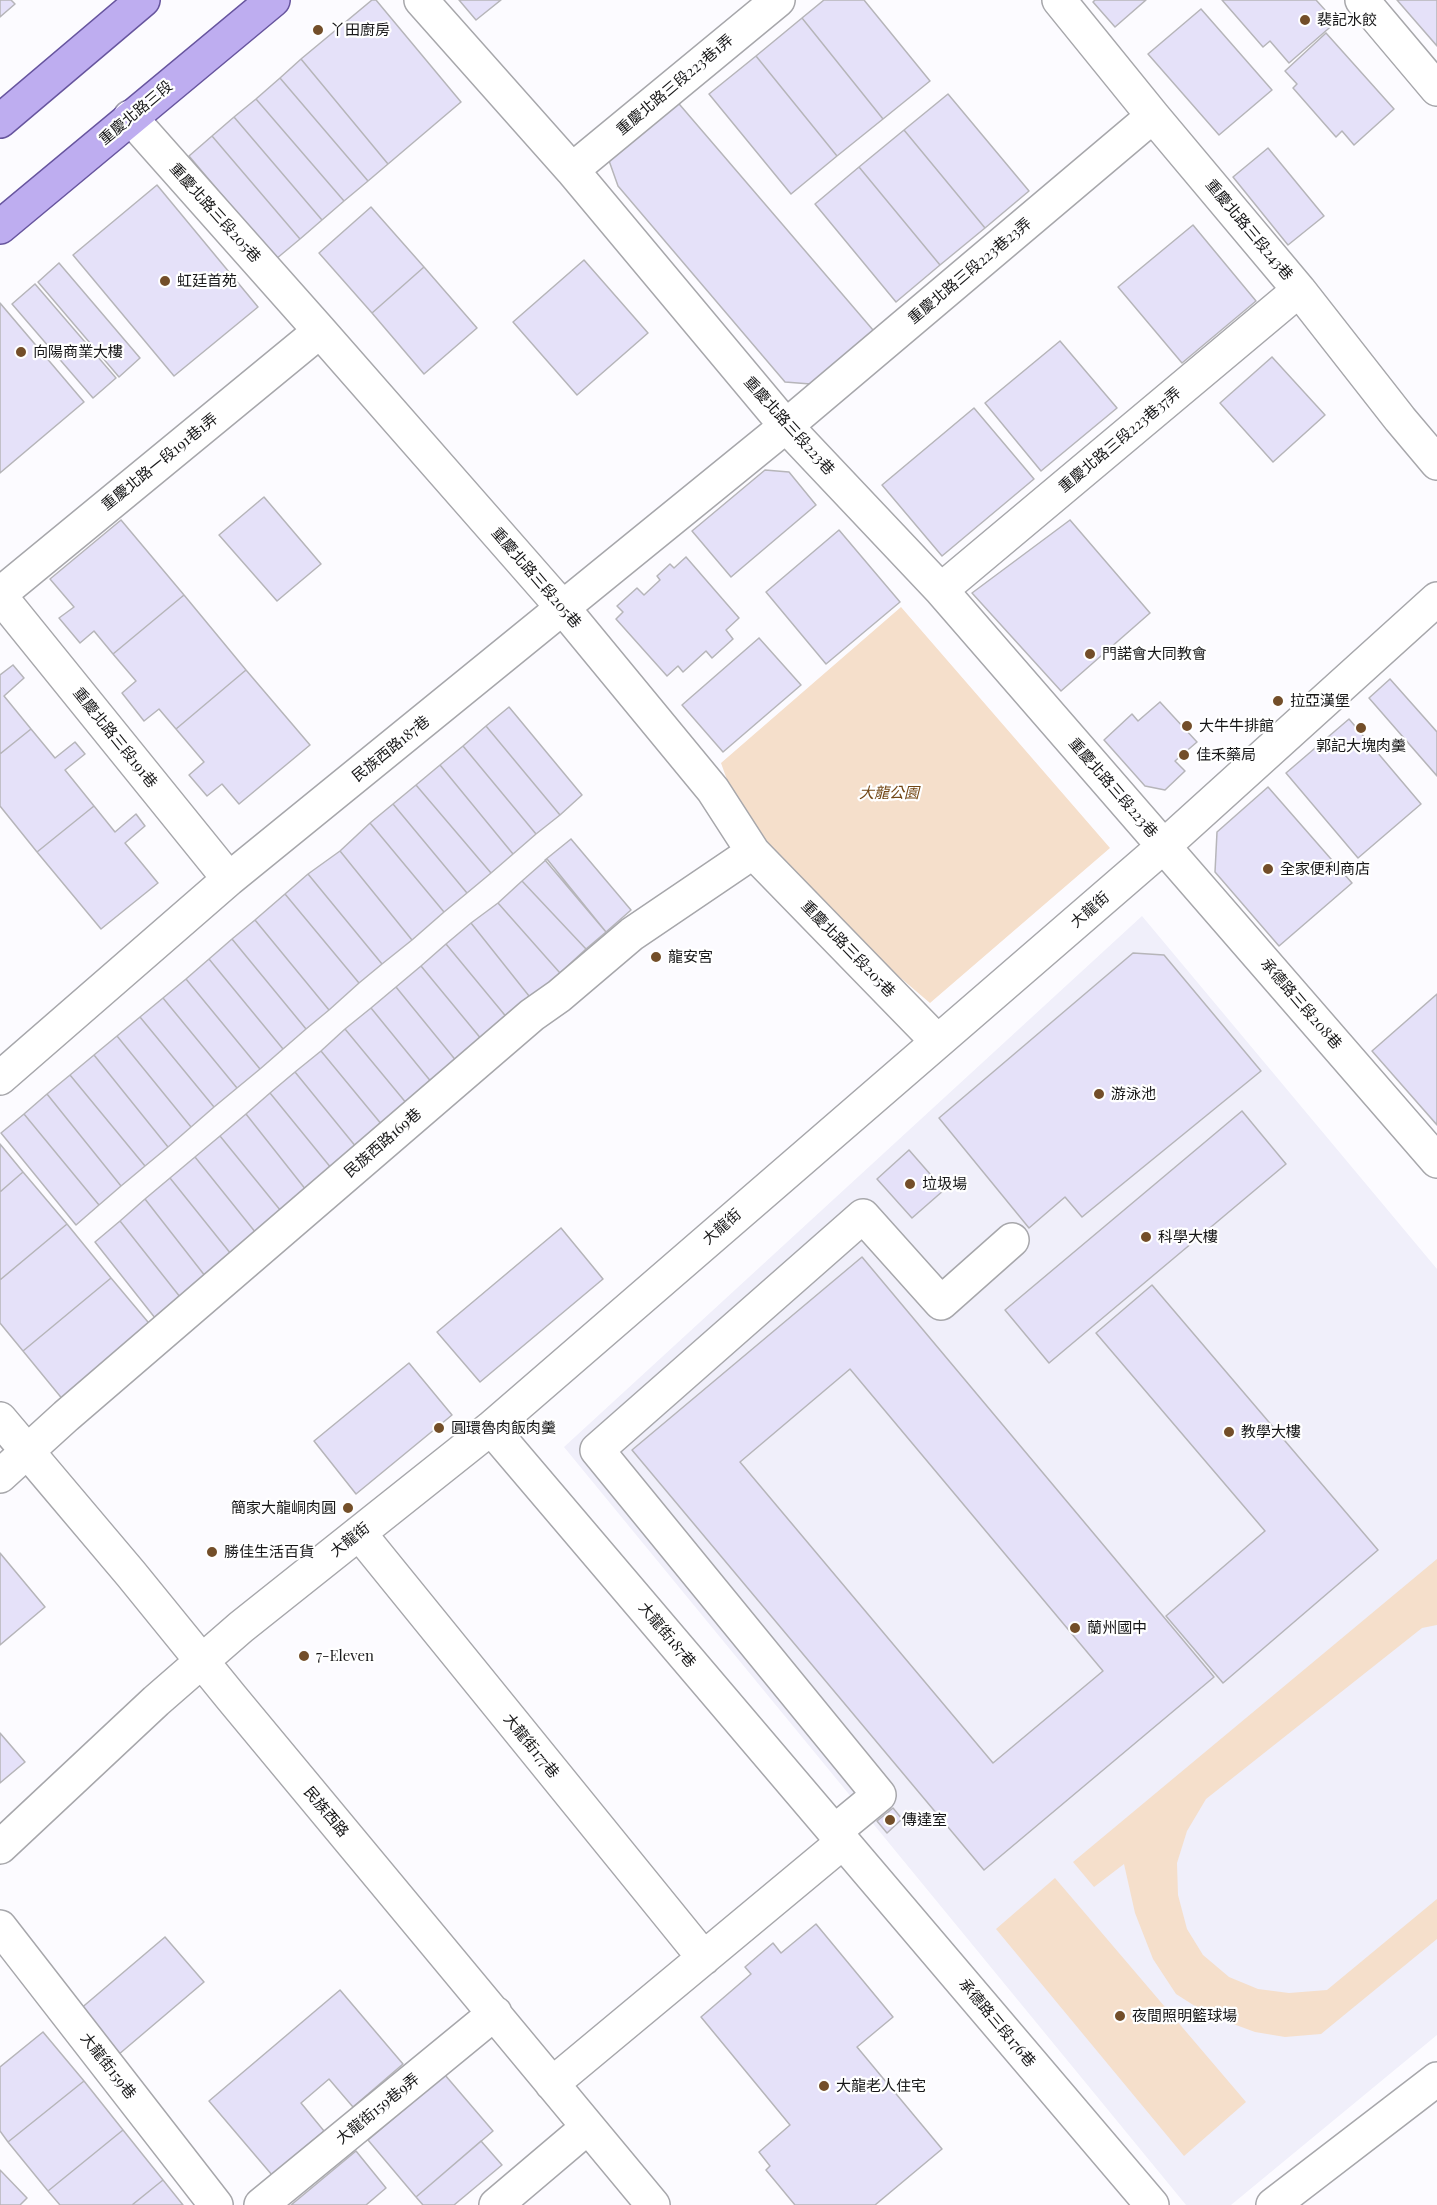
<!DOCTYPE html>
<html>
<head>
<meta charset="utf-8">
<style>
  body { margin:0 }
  canvas { display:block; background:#fcfbff }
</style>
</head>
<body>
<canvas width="1437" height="2205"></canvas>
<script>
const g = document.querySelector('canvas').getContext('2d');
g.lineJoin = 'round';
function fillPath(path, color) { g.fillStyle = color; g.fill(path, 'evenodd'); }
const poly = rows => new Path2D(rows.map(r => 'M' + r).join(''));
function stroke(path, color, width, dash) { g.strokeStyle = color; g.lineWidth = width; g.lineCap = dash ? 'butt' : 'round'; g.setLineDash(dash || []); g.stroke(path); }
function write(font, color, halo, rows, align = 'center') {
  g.font = font + ' "Playfair Display","Noto Sans TC",serif'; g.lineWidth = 4.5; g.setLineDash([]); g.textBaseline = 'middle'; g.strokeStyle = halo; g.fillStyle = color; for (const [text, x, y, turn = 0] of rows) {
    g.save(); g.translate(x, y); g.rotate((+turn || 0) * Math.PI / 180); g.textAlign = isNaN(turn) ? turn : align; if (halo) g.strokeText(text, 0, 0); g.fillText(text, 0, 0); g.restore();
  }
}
fillPath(poly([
  [1142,916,1437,1269,1437,2035,1231,2205,1186,2205,564,1447]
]), '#f0effa');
fillPath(poly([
  [901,607,1110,848,930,1003,753,852,721,763],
  [1437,1559,1437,1625,1422,1628,1206,1799,1187,1831,1177,1863,1178,1895,1187,1929,1203,1955,1229,1977,1258,1989,1289,1993,1327,1990,1437,1899,1437,1939,1321,2034,1285,2037,1255,2032,1209,2015,1176,1994,1153,1959,1135,1913,1124,1864,1094,1887,1073,1862],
  [1055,1878,1246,2102,1184,2156,996,1929]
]), '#f5dfcb');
const building = poly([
  [0,0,11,0,15,4,0,17,0,0],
  [372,0,376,0,461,102,388,164,301,59,372,0],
  [459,0,501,0,476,20,459,0],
  [824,0,864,0,930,81,883,119,802,18,824,0],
  [1095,0,1146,0,1115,27,1093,2,1095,0],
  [1222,0,1316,0,1336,22,1289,63,1270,41,1263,47,1222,0],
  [1397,0,1437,0,1437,46,1397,0],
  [1201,9,1272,90,1219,135,1148,54,1201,9],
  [802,18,883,119,837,156,756,56,802,18],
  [1326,33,1394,109,1354,145,1342,131,1336,137,1293,88,1297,84,1285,71,1326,33],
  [756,56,837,156,791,194,709,94,756,56],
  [301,59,388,164,368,181,280,78,301,59],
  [280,78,368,181,344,201,256,99,280,78],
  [948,94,1029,191,985,228,904,130,948,94],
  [674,98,879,337,823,385,785,382,618,186,607,155,674,98],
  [256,99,344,201,322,220,234,117,256,99],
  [234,117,322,220,300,239,212,136,234,117],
  [904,130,985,228,940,265,859,167,904,130],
  [212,136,300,239,276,259,189,156,212,136],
  [1268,148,1324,216,1288,245,1233,177,1268,148],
  [859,167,940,265,896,302,815,204,859,167],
  [157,185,258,307,174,376,73,255,157,185],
  [371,207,424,267,372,313,319,253,371,207],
  [1193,225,1256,301,1182,363,1118,287,1193,225],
  [584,260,648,333,577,395,513,322,584,260],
  [59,263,140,358,119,377,38,282,59,263],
  [424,267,477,328,424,374,372,313,424,267],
  [35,284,116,378,93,398,12,304,35,284],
  [0,303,84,402,0,473,0,303],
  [1060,341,1117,408,1041,471,985,403,1060,341],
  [1272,357,1325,415,1273,462,1220,403,1272,357],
  [974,408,1034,479,942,556,882,485,974,408],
  [765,470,789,472,816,505,731,577,692,531,765,470],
  [264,497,321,564,277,601,219,535,264,497],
  [121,520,184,595,113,654,94,631,80,643,59,618,74,607,50,579,121,520],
  [1070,520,1150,613,1061,691,972,593,1070,520],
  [839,530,900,602,826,664,766,592,839,530],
  [686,557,739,618,726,630,733,639,712,658,706,651,683,672,678,666,667,676,616,619,623,612,617,606,637,588,644,595,660,580,657,576,670,564,674,568,686,557],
  [184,595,246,670,176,729,159,709,144,721,122,693,136,681,113,654,184,595],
  [759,638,801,685,723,752,682,705,759,638],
  [13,665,24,678,4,696,31,729,0,754,0,675,13,665],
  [246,670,310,745,239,804,222,784,207,796,189,775,204,762,176,729,246,670],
  [1390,679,1437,732,1437,776,1369,698,1390,679],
  [1160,702,1197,742,1175,761,1185,771,1165,790,1145,786,1104,740,1132,714,1138,721,1160,702],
  [509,707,582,795,560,815,486,726,509,707],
  [1349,719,1421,804,1358,858,1286,773,1349,719],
  [486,726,560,815,536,834,463,746,486,726],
  [31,729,55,758,75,742,85,754,65,770,94,806,37,852,0,806,0,754,31,729],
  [463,746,536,834,513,854,440,765,463,746],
  [440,765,513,854,491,873,416,785,440,765],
  [416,785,491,873,467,893,393,804,416,785],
  [1268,787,1352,883,1279,946,1215,872,1217,832,1268,787],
  [393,804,467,893,444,912,370,823,393,804],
  [94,806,115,832,136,814,145,826,125,843,158,883,101,929,37,852,94,806],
  [370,823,444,912,412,940,340,851,370,823],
  [571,839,631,910,606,932,545,860,571,839],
  [340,851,412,940,382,964,308,874,340,851],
  [547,859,606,932,586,949,522,881,547,859],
  [308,874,382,964,359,983,285,894,308,874],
  [522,881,586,949,560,973,498,903,522,881],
  [285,894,359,983,329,1010,255,920,285,894],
  [498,903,560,973,533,1001,471,923,498,903],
  [255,920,329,1010,306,1029,232,939,255,920],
  [471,923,533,1001,513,1025,446,944,471,923],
  [232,939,306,1029,283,1049,209,959,232,939],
  [446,944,513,1025,487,1046,421,966,446,944],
  [1133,953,1164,955,1261,1071,1082,1217,1065,1197,1029,1228,939,1118,1133,953],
  [209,959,283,1049,260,1069,186,979,209,959],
  [421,966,487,1046,462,1068,396,987,421,966],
  [186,979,260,1069,237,1088,163,998,186,979],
  [396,987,462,1068,437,1089,371,1008,396,987],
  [1437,994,1437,1125,1372,1051,1437,994],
  [163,998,237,1088,214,1107,140,1017,163,998],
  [371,1008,437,1089,412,1110,345,1029,371,1008],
  [140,1017,214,1107,191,1127,117,1036,140,1017],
  [345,1029,412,1110,387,1131,321,1051,345,1029],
  [117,1036,191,1127,168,1147,94,1055,117,1036],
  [321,1051,387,1131,361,1153,295,1072,321,1051],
  [94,1055,168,1147,145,1166,70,1075,94,1055],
  [295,1072,361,1153,336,1174,270,1093,295,1072],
  [70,1075,145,1166,121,1186,47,1094,70,1075],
  [270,1093,336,1174,310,1195,246,1114,270,1093],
  [47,1094,121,1186,99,1205,24,1114,47,1094],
  [1242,1111,1286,1164,1049,1363,1005,1310,1242,1111],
  [24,1114,99,1205,76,1225,1,1133,24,1114],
  [246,1114,310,1195,285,1216,220,1136,246,1114],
  [220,1136,285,1216,260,1238,195,1157,220,1136],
  [0,1144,23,1172,0,1192,0,1144],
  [909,1150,944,1190,912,1218,877,1179,909,1150],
  [195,1157,260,1238,235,1259,170,1178,195,1157],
  [23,1172,67,1224,0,1280,0,1192,23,1172],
  [170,1178,235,1259,209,1281,145,1199,170,1178],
  [145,1199,209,1281,184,1302,120,1221,145,1199],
  [120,1221,184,1302,159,1323,95,1242,120,1221],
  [67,1224,111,1278,23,1351,0,1323,0,1280,67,1224],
  [561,1228,603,1279,480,1382,437,1332,561,1228],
  [862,1257,1214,1677,984,1870,632,1450,862,1257],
  [850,1369,1103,1671,993,1763,740,1462,850,1369],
  [111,1278,153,1328,64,1401,23,1351,111,1278],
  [1152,1285,1378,1550,1223,1683,1166,1616,1265,1531,1096,1333,1152,1285],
  [409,1363,452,1415,356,1494,314,1441,409,1363],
  [0,1553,45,1607,0,1645,0,1553],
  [0,1733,25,1762,0,1783,0,1733],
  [893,1808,902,1819,887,1833,877,1821,893,1808],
  [816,1924,893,2017,857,2047,942,2149,875,2205,795,2205,766,2170,770,2166,759,2152,790,2125,701,2017,751,1974,745,1967,773,1943,781,1953,816,1924],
  [165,1937,204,1982,118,2055,79,2010,165,1937],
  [340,1990,403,2064,353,2107,329,2079,301,2103,324,2131,272,2175,209,2101,340,1990],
  [43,2032,84,2081,8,2142,0,2131,0,2067,43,2032],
  [445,2075,493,2131,416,2197,368,2140,445,2075],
  [84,2081,123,2130,48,2191,8,2142,84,2081],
  [123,2130,163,2180,132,2205,60,2205,48,2191,123,2130],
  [481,2141,502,2165,454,2205,423,2205,416,2197,481,2141],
  [356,2151,386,2188,366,2205,291,2205,356,2151],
  [0,2170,27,2198,20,2205,0,2205,0,2170],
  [163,2180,183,2205,132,2205,163,2180]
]);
fillPath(building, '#e5e1f9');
stroke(building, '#b6b5b9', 1.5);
const minor = poly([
  [421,0,572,170,786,426,941,590,1437,1161],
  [1059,0,1153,116,1299,290,1400,419,1437,463],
  [1362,0,1437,89],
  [130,117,320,331,563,608,713,790,753,852,937,1041],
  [572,170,778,0],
  [941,590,1299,290],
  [0,594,320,331],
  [0,596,229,879],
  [0,1078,229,879,786,426,1153,116],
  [0,1419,131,1574,231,1697,653,2205],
  [491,1428,1152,2205],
  [0,1476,66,1416,532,1015,559,996,632,934,753,852],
  [359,1533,704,1958],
  [834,1832,879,1795,597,1450,863,1216,941,1303,1012,1240],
  [0,1847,156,1701,241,1627,491,1428,1164,846,1437,599],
  [0,1927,216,2205],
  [552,2084,843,1842],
  [261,2205,495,2013],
  [496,2205,588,2127],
  [1273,2205,1437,2079]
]);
const major = poly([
  [0,121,143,0],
  [0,227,273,0]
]);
stroke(minor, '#a7a7ab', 36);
stroke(major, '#67559e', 36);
stroke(minor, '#fff', 33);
stroke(major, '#beadf0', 33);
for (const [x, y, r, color] of [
  [1305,20,6,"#734e29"],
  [318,30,6,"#734e29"],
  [165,281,6,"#734e29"],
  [21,352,6,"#734e29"],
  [1090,654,6,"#734e29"],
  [1278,701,6,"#734e29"],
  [1187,726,6,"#734e29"],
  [1361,728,6,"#734e29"],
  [1184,755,6,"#734e29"],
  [1268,869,6,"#734e29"],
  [656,957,6,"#734e29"],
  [1099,1094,6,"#734e29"],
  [910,1184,6,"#734e29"],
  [1146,1237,6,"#734e29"],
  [439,1428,6,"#734e29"],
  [1229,1432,6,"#734e29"],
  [348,1508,6,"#734e29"],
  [212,1552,6,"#734e29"],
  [1075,1628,6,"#734e29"],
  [304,1656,6,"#734e29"],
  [890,1820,6,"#734e29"],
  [1120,2016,6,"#734e29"],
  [824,2086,6,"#734e29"]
]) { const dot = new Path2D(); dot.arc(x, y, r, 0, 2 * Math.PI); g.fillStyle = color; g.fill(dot); stroke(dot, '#fff', 2); }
write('15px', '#171718', '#fff', [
  ["裴記水餃",1317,20],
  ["丫田廚房",330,30],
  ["虹廷首苑",177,281],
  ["向陽商業大樓",33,352],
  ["門諾會大同教會",1102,654],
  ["拉亞漢堡",1290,701],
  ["大牛牛排館",1199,726],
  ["郭記大塊肉羹",1361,746,"center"],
  ["佳禾藥局",1196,755],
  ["全家便利商店",1280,869],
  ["龍安宮",668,957],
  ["游泳池",1111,1094],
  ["垃圾場",922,1184],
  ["科學大樓",1158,1237],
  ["圓環魯肉飯肉羹",451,1428],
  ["教學大樓",1241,1432],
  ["簡家大龍峒肉圓",336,1508,"right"],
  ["勝佳生活百貨",224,1552],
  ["蘭州國中",1087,1628],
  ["7-Eleven",316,1656],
  ["傳達室",902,1820],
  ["夜間照明籃球場",1132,2016],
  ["大龍老人住宅",836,2086]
], 'left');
write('15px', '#171718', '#fff', [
  ["重慶北路三段223巷1弄",675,85,-40],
  ["重慶北路三段",136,113,-40],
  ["重慶北路三段205巷",215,213,48],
  ["重慶北路三段243巷",1249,230,50],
  ["重慶北路三段223巷23弄",970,271,-40],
  ["重慶北路三段223巷",789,426,48],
  ["重慶北路三段223巷37弄",1120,440,-40],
  ["重慶北路一段191巷1弄",160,462,-39],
  ["重慶北路三段205巷",536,578,49],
  ["重慶北路三段191巷",115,738,51],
  ["民族西路187巷",391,749,-39],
  ["重慶北路三段223巷",1113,788,49],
  ["大龍街",1090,910,-41],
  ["重慶北路三段205巷",848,949,46],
  ["承德路三段208巷",1301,1004,49],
  ["民族西路169巷",383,1143,-41],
  ["大龍街",722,1227,-41],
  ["大龍街",350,1540,-38],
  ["大龍街187巷",667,1635,50],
  ["大龍街177巷",531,1746,51],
  ["民族西路",326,1812,50],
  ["承德路三段176巷",997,2023,50],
  ["大龍街159巷",108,2066,52],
  ["大龍街159巷9弄",378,2109,-39]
]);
write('italic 15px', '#724715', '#fff', [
  ["大龍公園",889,793]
]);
</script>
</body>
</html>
